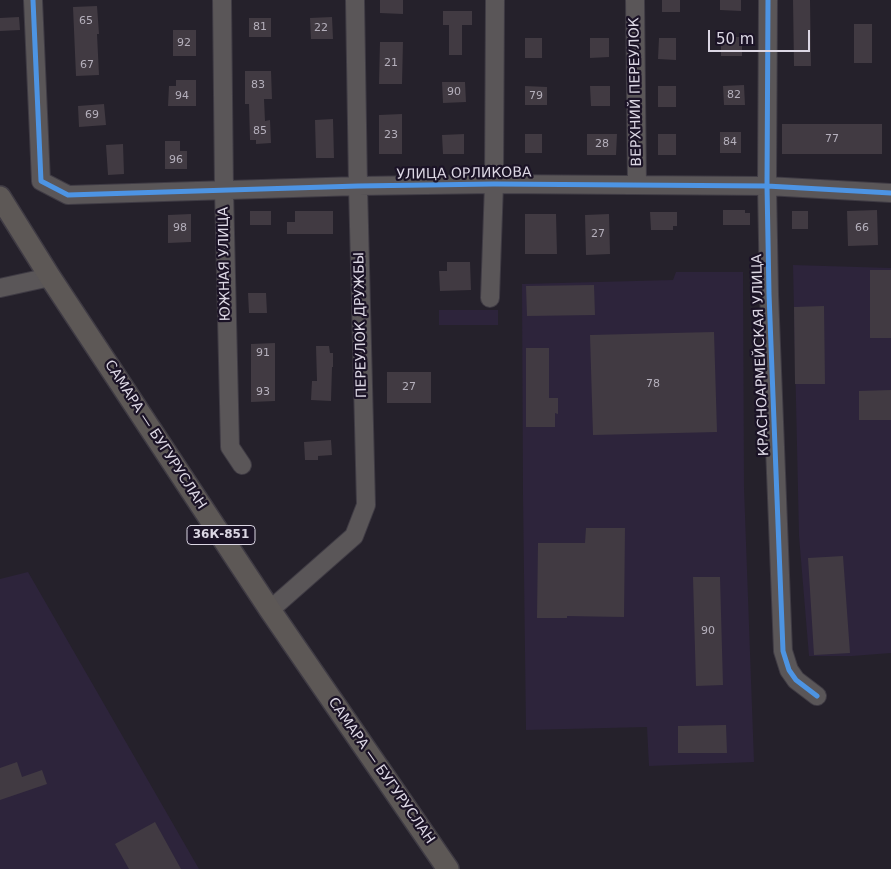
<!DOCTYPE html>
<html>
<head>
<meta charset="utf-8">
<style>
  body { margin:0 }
  #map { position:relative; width:891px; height:869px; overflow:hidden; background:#25212b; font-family:"DejaVu Sans",sans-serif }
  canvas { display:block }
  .scale { position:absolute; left:708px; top:30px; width:102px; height:22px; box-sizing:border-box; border:2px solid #dcd7e4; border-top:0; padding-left:6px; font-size:15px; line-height:18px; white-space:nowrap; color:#dcd7e4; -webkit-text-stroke:4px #1b1326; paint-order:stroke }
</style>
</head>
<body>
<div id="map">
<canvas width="891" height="869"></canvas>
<div class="scale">50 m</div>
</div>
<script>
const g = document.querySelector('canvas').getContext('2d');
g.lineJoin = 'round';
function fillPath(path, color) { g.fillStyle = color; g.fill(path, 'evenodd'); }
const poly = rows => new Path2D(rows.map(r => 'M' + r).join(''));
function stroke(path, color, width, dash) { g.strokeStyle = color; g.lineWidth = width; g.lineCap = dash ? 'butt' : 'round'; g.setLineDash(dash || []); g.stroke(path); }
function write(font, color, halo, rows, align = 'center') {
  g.font = font + ' "DejaVu Sans",sans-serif'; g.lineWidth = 4.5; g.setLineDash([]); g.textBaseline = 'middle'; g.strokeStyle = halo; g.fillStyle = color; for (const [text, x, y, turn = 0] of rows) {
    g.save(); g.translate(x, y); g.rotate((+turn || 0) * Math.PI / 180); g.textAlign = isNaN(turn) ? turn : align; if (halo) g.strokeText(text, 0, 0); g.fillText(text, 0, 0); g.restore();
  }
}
fillPath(poly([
  [793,265,891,268,891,653,852,656,809,656,799,536],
  [676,272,743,272,744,488,754,762,649,766,647,727,526,730,523,495,522,284,673,280],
  [439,310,498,310,498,325,439,325],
  [28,572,199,869,0,869,0,579]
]), '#2d243b');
fillPath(poly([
  [380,0,403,0,403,14,380,13],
  [662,0,680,0,680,12,662,12],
  [720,0,741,0,741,11,720,10],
  [793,0,810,0,811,66,794,66],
  [97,6,99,34,97,34,99,75,76,76,73,7],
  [443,11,472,11,472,25,462,25,462,55,449,55,449,25,443,25],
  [19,17,20,30,0,31,0,18],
  [332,17,333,39,311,39,310,18],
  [249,18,271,18,271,37,249,37],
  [854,24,872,24,872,63,854,63],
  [173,30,196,30,196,56,173,56],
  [721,37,742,37,742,56,721,56],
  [525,38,542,38,542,58,525,58],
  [590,38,609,38,609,57,590,58],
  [659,38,676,38,676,60,658,59],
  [380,42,403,42,402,84,379,84],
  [245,71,271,71,272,99,264,99,265,121,270,120,271,143,256,144,256,140,250,140,249,104,245,104],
  [176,80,196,80,196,106,168,106,169,86,176,86],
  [442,82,465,82,466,102,443,103],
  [744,85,745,105,724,105,723,86],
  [525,86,547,87,547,105,525,105],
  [590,86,610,86,610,106,591,106],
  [658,86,676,86,676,107,658,107],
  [104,104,106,125,79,127,78,106],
  [402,114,402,154,379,154,379,115],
  [333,119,334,158,316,158,315,120],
  [782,124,882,124,882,154,782,154],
  [720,132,741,132,741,153,720,153],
  [464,134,464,154,443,154,442,135],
  [525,134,542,134,542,153,525,153],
  [587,134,617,134,616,155,587,155],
  [658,134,676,134,676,155,658,155],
  [165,141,180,141,180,151,187,151,187,169,165,169],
  [123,144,124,174,108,175,106,145],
  [723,210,745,210,745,213,750,213,750,225,723,225],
  [877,210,878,245,848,246,847,211],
  [250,211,271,211,271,225,250,225],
  [295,211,333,211,333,234,287,234,287,222,295,222],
  [792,211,808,211,808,229,792,229],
  [650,212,677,212,677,226,673,226,673,230,651,230],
  [191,214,191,242,168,243,168,215],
  [525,214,556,214,557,254,525,254],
  [609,214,610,254,586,255,585,215],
  [447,262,470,262,471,290,440,291,439,271,447,271],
  [870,270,891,270,891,338,870,338],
  [594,285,595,315,527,316,526,286],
  [248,293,266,293,267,313,249,313],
  [824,306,825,384,795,384,794,307],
  [714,332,717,432,593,435,590,335],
  [275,343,275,401,251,402,251,344],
  [316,346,329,346,330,353,333,353,333,367,332,367,331,401,311,400,312,381,317,381],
  [526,348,549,348,549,398,558,398,558,414,555,413,555,427,526,427],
  [387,372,431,372,431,403,387,403],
  [891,390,891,420,859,420,859,391],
  [331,440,332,455,318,456,318,460,305,460,304,442],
  [586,528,625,528,624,617,567,616,567,618,537,618,538,543,585,543],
  [843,556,850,653,814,655,808,558],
  [693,577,720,577,723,685,696,686],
  [726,725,727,753,678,753,678,726],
  [17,762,22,777,42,770,47,784,0,800,0,768],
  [155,822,181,869,129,869,115,844]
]), '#413a42');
const minor = poly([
  [33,0,41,181,68,195,358,186,494,184,767,186,891,193],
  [222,0,224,190,230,447,242,465],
  [635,0,637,184],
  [768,0,767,186,769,294,783,651,789,670,796,680,817,696],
  [0,288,50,277],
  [490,298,494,184,495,0],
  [270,610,354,536,366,505,358,186,355,0]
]);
const major = poly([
  [0,197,50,277,270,610,448,869]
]);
stroke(minor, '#3f3b44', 20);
stroke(major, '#3f3b44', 24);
stroke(minor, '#5a5658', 18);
stroke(major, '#5d5856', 21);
stroke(poly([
  [33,0,41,181,68,195,358,186,494,184,767,186,891,193],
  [768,0,767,186,769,294,783,651,789,670,796,680,817,696]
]), '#4d94e3', 5);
write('11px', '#b5b0bc', null, [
  ["65",86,21],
  ["81",260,27],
  ["22",321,28],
  ["92",184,43],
  ["21",391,63],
  ["67",87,65],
  ["83",258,85],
  ["90",454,92],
  ["82",734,95],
  ["94",182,96],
  ["79",536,96],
  ["69",92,115],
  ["85",260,131],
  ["23",391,135],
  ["77",832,139],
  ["84",730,142],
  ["28",602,144],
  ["96",176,160],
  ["98",180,228],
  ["66",862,228],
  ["27",598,234],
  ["91",263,353],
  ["78",653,384],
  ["27",409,387],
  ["93",263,392],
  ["90",708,631]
]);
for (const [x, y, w] of [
  [221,535,68]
]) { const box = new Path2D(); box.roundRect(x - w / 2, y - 9.5, w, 19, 4); g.fillStyle = '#1b1326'; g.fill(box); stroke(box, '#dcd7e4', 1); }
write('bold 12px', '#dcd7e4', null, [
  ["36К-851",221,535]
]);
write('14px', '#dcd7e4', '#1b1326', [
  ["ВЕРХНИЙ ПЕРЕУЛОК",636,92,-91],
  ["УЛИЦА ОРЛИКОВА",464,174,-1],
  ["ЮЖНАЯ УЛИЦА",225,264,-91],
  ["ПЕРЕУЛОК ДРУЖБЫ",361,325,-91],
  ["КРАСНОАРМЕЙСКАЯ УЛИЦА",761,355,-92],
  ["САМАРА — БУГУРУСЛАН",155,435,57],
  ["САМАРА — БУГУРУСЛАН",381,771,55]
]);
</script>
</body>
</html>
